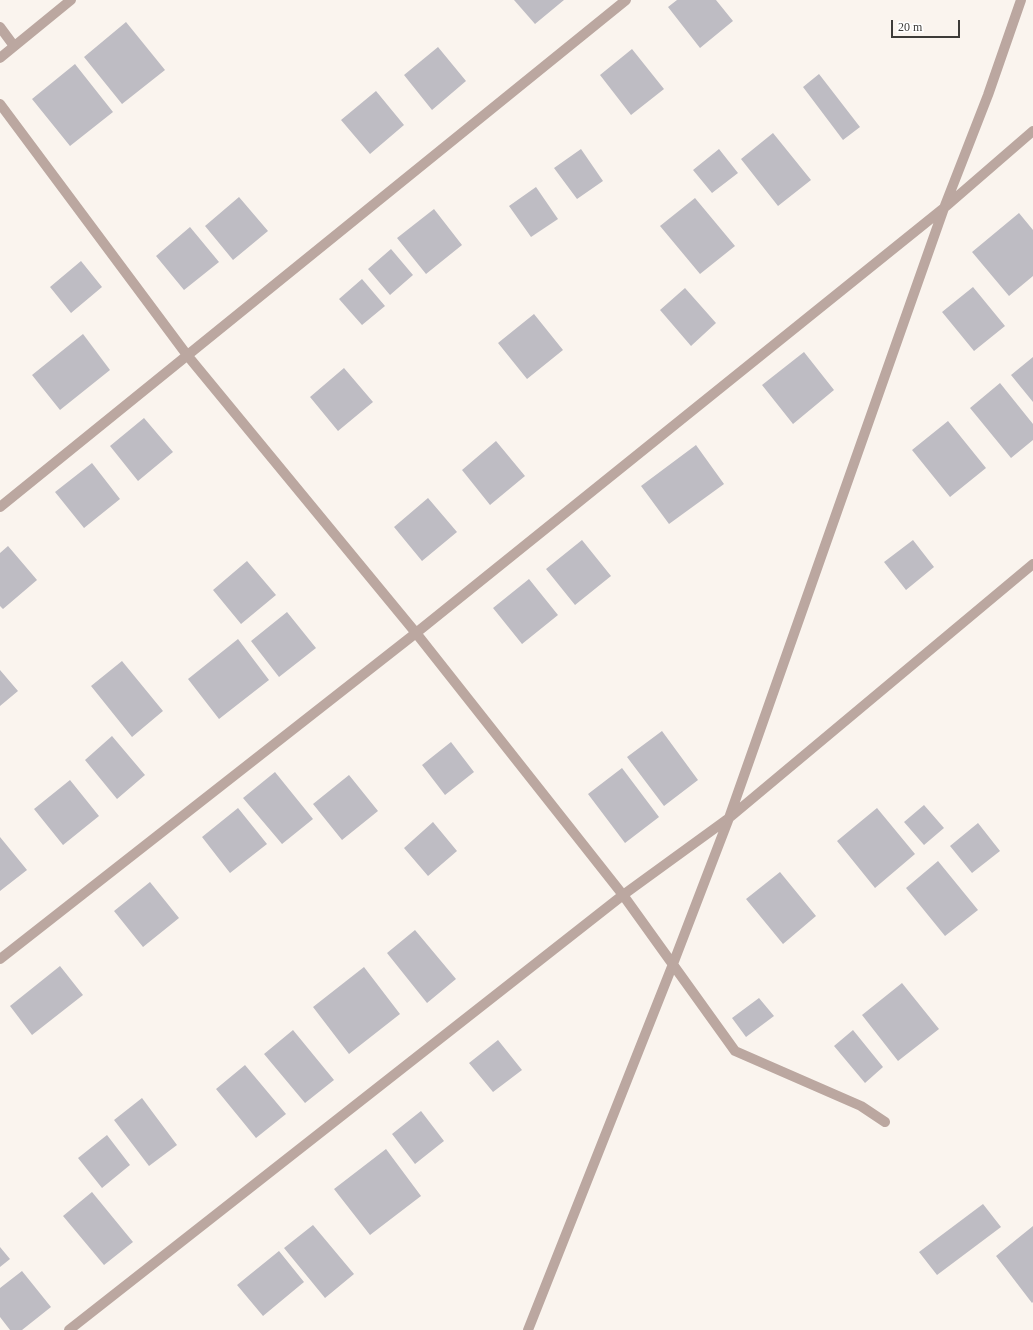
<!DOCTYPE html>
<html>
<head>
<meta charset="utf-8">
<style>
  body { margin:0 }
  #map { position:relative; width:1033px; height:1330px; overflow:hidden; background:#faf4ee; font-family:"Times New Roman",serif }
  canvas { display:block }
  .scale { position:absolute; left:891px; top:20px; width:69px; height:18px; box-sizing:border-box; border:2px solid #3d3b38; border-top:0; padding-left:5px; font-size:12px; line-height:14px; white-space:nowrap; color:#3d3b38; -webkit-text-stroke:3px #fff; paint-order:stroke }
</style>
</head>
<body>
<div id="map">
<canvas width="1033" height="1330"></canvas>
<div class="scale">20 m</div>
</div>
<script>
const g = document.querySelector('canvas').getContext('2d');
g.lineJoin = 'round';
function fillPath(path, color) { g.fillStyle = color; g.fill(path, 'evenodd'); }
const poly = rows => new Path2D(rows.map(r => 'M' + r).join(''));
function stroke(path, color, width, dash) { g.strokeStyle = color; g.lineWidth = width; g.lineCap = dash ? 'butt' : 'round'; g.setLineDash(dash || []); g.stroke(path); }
fillPath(poly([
  [514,0,564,0,535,24],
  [677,0,716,0,733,21,700,48,668,7],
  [126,22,165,70,122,104,84,57],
  [438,47,466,81,432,110,404,75],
  [632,49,664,89,631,115,600,75],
  [75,64,113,112,70,146,32,99],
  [819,74,860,127,843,140,803,87],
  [376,91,404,125,370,154,341,120],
  [773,133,811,180,778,206,741,159],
  [581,149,603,181,577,199,554,168],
  [719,149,738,173,712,193,693,170],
  [536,187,558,219,531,237,509,206],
  [239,197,268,231,233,260,205,226],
  [695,198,735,246,700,274,660,226],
  [434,209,462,245,426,274,397,238],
  [1019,213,1033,230,1033,276,1009,296,972,252],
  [190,227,219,262,184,290,156,256],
  [391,249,413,275,390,295,368,269],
  [81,261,102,287,71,313,50,287],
  [362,279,385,306,362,325,339,299],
  [973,287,1005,326,974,351,942,312],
  [685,288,716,323,691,346,660,310],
  [534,314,563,350,527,379,498,343],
  [83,334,110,370,60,410,32,375],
  [804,352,834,390,793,424,762,385],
  [1033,357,1033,402,1011,375],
  [344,368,373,402,338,431,310,397],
  [1000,383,1033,424,1033,440,1011,458,970,408],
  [144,418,173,452,138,481,110,446],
  [948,421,986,468,950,497,912,450],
  [496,441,525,476,490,505,462,470],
  [696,445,724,484,669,524,641,486],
  [92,463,120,499,84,528,55,492],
  [428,498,457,532,422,561,394,527],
  [582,540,611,576,575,605,546,569],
  [913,540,934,567,906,590,884,562],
  [8,546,37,580,3,609,0,606,0,553],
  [247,561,276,595,241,624,213,590],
  [529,579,558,615,522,644,493,608],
  [287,612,316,648,279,677,251,641],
  [238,639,269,680,219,719,188,679],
  [122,661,163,711,132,737,91,686],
  [0,670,18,691,0,706],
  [662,731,698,780,664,806,627,757],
  [112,736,145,775,117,799,85,760],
  [451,742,474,772,445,795,422,765],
  [622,768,659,817,625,843,588,794],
  [275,772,313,819,282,844,243,798],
  [349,775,378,811,342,840,313,804],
  [70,780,99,816,63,845,34,809],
  [924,805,944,828,924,845,904,822],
  [238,808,267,844,230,873,202,837],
  [877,808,915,854,875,888,837,841],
  [433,822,457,851,428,876,404,848],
  [978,823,1000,851,972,873,950,846],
  [0,837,27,870,0,891],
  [938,861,978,910,945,936,906,888],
  [780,872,816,916,783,944,746,899],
  [150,882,179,918,143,947,114,911],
  [415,930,456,979,427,1003,387,953],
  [60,966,83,995,32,1035,10,1006],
  [364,967,400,1014,349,1054,313,1007],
  [902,983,939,1029,898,1061,862,1015],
  [759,998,774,1016,746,1037,732,1018],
  [293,1030,334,1080,305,1103,264,1054],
  [853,1030,883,1067,865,1083,834,1046],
  [498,1040,522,1070,493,1092,469,1063],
  [245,1065,286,1114,256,1138,216,1089],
  [142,1098,177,1145,149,1166,114,1120],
  [421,1111,444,1141,415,1164,392,1134],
  [107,1135,130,1165,102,1188,78,1158],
  [386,1149,421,1196,370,1235,334,1189],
  [92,1192,133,1242,104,1265,63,1216],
  [983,1204,1001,1227,937,1275,919,1252],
  [313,1225,354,1274,325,1298,284,1248],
  [1033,1226,1033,1302,1032,1303,996,1256],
  [0,1247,10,1259,0,1267],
  [279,1251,304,1282,263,1316,237,1285],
  [22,1271,51,1307,22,1330,10,1330,0,1317,0,1288]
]), '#bebcc3');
stroke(poly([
  [0,27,14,46],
  [0,58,71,0],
  [0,104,187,355,416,633,623,895,735,1051,861,1106,885,1122],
  [0,507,626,0],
  [0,959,416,633,944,208,1033,131],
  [69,1330,623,895,729,818,1033,564],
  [528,1330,673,964,729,818,944,208,988,95,1021,0]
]), '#bba7a0', 10);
</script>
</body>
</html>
